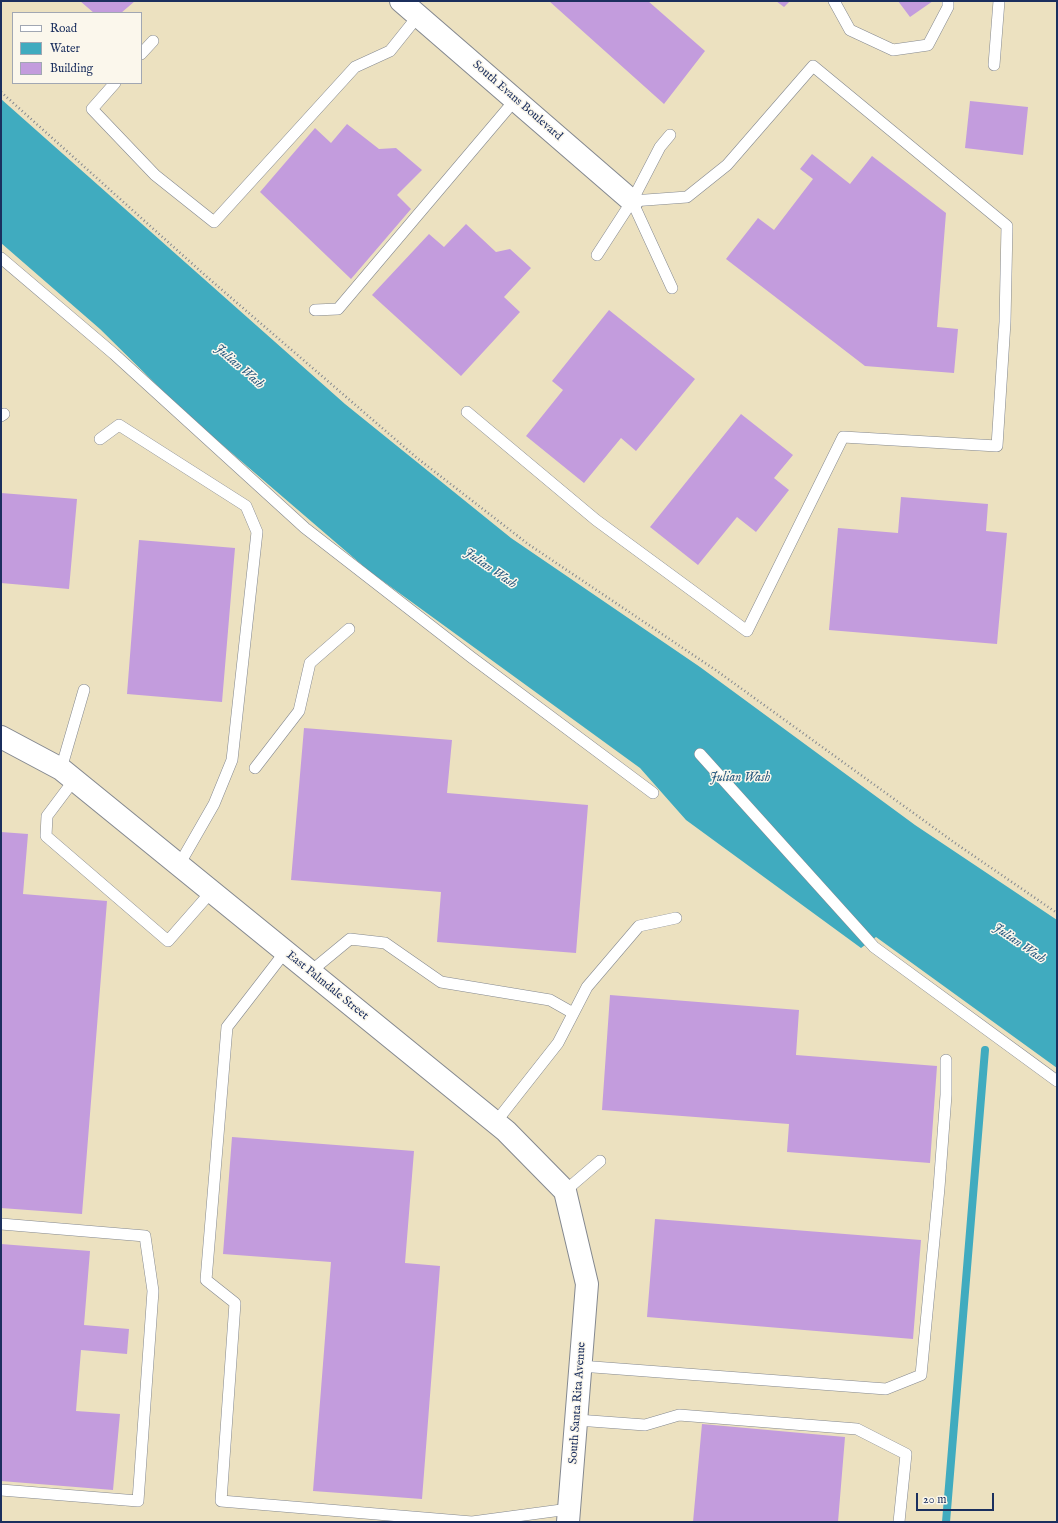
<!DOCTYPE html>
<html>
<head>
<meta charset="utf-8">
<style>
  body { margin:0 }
  #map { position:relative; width:1058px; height:1523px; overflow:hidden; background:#ece1c0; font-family:"IM FELL English",serif }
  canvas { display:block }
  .frame { position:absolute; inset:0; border:2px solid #1b2f5e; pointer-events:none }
  .legend { position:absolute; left:12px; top:12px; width:130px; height:72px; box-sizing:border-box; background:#fbf7ec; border:1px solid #a1a7b3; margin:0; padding:5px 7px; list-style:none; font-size:12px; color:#1b2f5e }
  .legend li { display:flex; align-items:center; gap:8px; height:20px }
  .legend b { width:20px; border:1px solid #a1a7b3 }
  .scale { position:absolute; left:916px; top:1493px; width:78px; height:18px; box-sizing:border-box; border:2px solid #1b2f5e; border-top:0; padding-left:5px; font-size:12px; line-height:14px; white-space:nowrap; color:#1b2f5e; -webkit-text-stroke:3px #fbf7ec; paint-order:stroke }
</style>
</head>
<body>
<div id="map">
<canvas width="1058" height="1523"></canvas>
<div class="frame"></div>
<ul class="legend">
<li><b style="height:5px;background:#fff"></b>Road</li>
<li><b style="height:11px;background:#40abbf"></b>Water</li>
<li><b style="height:11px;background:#c39cdd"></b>Building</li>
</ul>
<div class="scale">20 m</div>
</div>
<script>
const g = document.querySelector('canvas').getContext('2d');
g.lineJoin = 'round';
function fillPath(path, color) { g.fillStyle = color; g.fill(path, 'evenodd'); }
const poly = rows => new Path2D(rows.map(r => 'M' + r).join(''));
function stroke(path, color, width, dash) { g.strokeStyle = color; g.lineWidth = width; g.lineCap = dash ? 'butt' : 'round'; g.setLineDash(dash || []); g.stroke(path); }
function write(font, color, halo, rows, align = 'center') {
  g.font = font + ' "IM FELL English",serif'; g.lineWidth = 3; g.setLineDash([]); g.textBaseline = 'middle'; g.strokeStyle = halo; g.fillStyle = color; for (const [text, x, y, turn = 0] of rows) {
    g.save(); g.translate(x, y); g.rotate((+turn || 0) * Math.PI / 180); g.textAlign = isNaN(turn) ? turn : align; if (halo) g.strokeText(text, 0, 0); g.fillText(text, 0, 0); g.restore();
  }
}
fillPath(poly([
  [1,99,345,404,511,538,700,667,915,825,1057,920,1057,1068,876,937,861,948,686,820,640,768,369,571,184,412,100,329,1,243]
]), '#40abbf');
stroke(poly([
  [946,1522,985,1050]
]), '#40abbf', 8);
fillPath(poly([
  [80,1,135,1,121,13,94,13],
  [549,1,648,1,705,51,664,104],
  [776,1,790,1,784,7],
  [898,1,933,1,910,17],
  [970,101,1028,107,1023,155,965,148],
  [347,124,379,149,396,148,422,170,397,195,411,209,351,279,260,192,315,128,331,143],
  [812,154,850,184,872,156,946,213,937,327,958,329,954,373,865,366,726,259,758,218,774,230,813,179,800,169],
  [466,224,496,252,510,249,531,268,504,297,520,312,461,376,372,295,429,234,444,247],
  [609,310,695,379,636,451,621,438,584,483,526,436,563,390,552,381],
  [741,414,793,455,774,478,789,490,756,532,737,517,698,565,650,527],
  [1,493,77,499,69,589,1,583],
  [901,497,988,504,986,531,1007,533,997,644,829,630,838,528,898,533],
  [139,540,235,548,222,702,127,694],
  [304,728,452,740,447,793,588,805,576,953,437,942,441,892,291,880],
  [1,832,28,834,23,894,107,901,82,1214,1,1208],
  [610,995,799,1010,796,1055,937,1066,930,1163,787,1152,789,1124,602,1110],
  [232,1137,414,1151,405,1263,440,1266,422,1499,313,1491,331,1262,223,1254],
  [655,1219,921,1240,913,1339,647,1317],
  [1,1244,90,1251,84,1325,129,1329,127,1354,81,1350,76,1411,120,1414,113,1490,1,1481],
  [702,1424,845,1437,838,1522,693,1522]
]), '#c39cdd');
const lane = poly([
  [834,1,850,30,893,50,928,45,948,7,948,1],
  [141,54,153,41],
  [994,65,999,1],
  [115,83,92,109,155,175,214,222,355,67,390,51,418,16],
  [632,201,672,288],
  [597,255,632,201,660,147,670,135],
  [1,258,114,354,305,528,471,657,653,793],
  [315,310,338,309,515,100],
  [467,412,596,520,747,631,843,437,997,446,1005,322,1007,226,813,66,727,165,687,197,632,201],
  [1,416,4,414],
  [100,439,119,425,246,506,257,532,232,760,214,804,179,865],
  [700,754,874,947,1057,1081],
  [255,768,299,711,310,663,349,629],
  [61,769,84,690],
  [74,780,47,816,46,836,168,941,211,892],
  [285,952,227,1027,206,1280,235,1303,221,1501,472,1522,569,1509],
  [310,972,350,939,385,943,441,982,550,1000,573,1013],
  [495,1123,558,1043,587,987,639,926,676,918],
  [565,1191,600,1161],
  [1,1224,145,1236,153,1291,138,1501,1,1490],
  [580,1366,886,1389,921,1375,939,1188,946,1095,946,1060],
  [577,1420,645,1425,679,1415,857,1429,906,1454,899,1522]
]);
const street = poly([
  [401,1,632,201],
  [1,737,61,769,506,1131,565,1191,587,1284,568,1522]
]);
stroke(lane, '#84888f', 12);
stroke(street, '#84888f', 24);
stroke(poly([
  [1,92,207,277,417,458,479,506,528,544,717,671,955,843,1057,913]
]), '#84888f', 2.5, [1, 3]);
stroke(lane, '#fff', 11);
stroke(street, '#fff', 22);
write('12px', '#1b2f5e', '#fbf7ec', [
  ["South Evans Boulevard",517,101,41],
  ["East Palmdale Street",327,986,39],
  ["South Santa Rita Avenue",578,1403,-86]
]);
write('italic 13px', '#285a80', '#fbf7ec', [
  ["Julian Wash",239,367,41],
  ["Julian Wash",490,569,35],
  ["Julian Wash",740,778],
  ["Julian Wash",1019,944,35]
]);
</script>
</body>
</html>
